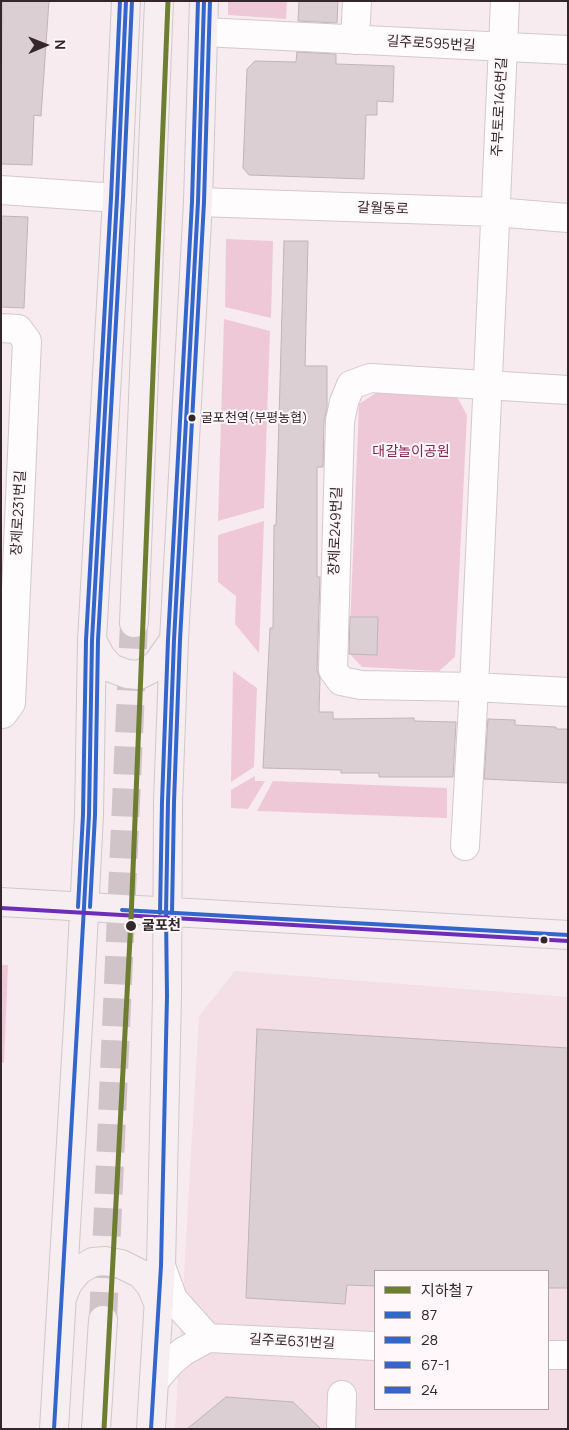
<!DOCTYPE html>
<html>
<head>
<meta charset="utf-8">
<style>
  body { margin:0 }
  #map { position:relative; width:569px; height:1430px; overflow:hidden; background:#f7ebef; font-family:Manrope,"Noto Sans KR",sans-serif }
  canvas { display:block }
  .frame { position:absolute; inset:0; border:2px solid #34262b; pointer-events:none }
  .legend { position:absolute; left:374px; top:1270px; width:175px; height:140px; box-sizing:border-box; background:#fff7fa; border:1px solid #aea3a7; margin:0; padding:6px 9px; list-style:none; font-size:15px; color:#34262b }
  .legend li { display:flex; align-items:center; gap:10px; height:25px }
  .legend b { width:25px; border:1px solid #aea3a7 }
  .north { position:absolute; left:20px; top:20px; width:50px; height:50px; -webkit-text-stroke:4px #fff7fa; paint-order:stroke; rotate:89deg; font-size:14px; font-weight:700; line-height:20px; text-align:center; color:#34262b }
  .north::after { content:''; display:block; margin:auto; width:18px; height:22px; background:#34262b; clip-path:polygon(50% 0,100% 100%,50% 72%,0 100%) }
</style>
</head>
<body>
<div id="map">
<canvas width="569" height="1430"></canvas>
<div class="frame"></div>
<ul class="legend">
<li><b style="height:6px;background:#6e7e31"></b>지하철 7</li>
<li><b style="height:6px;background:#36c"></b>87</li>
<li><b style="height:6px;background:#36c"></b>28</li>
<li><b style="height:6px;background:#36c"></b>67-1</li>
<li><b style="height:6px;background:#36c"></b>24</li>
</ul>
<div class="north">N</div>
</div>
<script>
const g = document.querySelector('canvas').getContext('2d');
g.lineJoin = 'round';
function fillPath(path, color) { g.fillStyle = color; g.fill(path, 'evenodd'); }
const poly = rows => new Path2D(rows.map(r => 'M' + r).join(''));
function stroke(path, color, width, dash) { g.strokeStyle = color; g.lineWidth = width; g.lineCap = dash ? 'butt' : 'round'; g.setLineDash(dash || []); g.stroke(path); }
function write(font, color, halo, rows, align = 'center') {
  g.font = font + ' Manrope,"Noto Sans KR",sans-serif'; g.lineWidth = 4; g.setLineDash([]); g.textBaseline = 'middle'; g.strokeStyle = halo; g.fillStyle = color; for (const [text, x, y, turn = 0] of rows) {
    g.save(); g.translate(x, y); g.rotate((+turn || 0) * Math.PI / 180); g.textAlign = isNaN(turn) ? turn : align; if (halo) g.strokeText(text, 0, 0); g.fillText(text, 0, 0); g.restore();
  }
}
fillPath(poly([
  [235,971,568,997,568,1429,175,1429,199,1016],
  [375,1271,548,1271,548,1409,375,1409]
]), '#f4dfe7');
fillPath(poly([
  [228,1,287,1,286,19,228,15],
  [226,239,273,241,271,318,225,307],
  [224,319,270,331,264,508,218,521],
  [379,391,457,397,467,415,455,657,439,671,362,667,349,653,359,404],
  [264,521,259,653,235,624,236,596,218,582,218,535],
  [233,671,257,688,254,767,231,782],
  [255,776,255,781,265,781,248,809,231,808,231,790],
  [273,781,447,788,447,818,257,811],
  [1,965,8,965,4,1063,1,1062]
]), '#efc8d7');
const building = poly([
  [2,1,49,1,41,116,34,115,32,165,1,164,2,1],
  [299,1,338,1,337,23,298,21,299,1],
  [297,52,336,54,336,64,394,66,393,102,377,101,377,115,366,115,364,179,249,175,243,168,247,69,255,61,296,62,297,52],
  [1,216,28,217,24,308,1,307,1,216],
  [284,241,308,241,305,366,327,366,327,408,324,421,323,467,317,467,317,577,320,577,317,670,320,679,319,712,333,712,333,719,414,718,414,721,456,722,453,777,379,777,379,773,341,773,341,770,263,768,270,628,273,628,274,525,276,525,284,241],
  [350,617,378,617,377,655,349,654,350,617],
  [488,719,515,720,515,725,556,727,556,729,568,729,568,783,484,779,488,719],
  [257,1029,568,1048,568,1288,548,1288,548,1271,375,1271,375,1286,347,1285,345,1304,246,1298,257,1029],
  [226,1397,293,1402,321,1429,187,1429,226,1397]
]);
fillPath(building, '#dccfd4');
stroke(building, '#c0b4b9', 1);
stroke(poly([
  [103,1320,134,623]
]), '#d0c4c8', 28, [28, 14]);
const minor = poly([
  [203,32,568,50],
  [355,40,357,1],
  [1,190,117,198],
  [198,202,495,212,568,218],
  [1,328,18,329,27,341,11,703,3,714,1,713],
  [568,390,370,378,351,385,344,402,340,421,333,670,341,681,361,685,474,687,568,692],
  [465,846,474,687,505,1],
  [161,1266,173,1299,208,1338],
  [548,1355,568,1355],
  [154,1381,172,1361,184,1351,208,1338,375,1346],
  [341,1429,342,1395]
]);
const major = poly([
  [134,623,159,1],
  [92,640,101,657,111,668,127,674,139,675,149,670,157,664,174,640],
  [1,902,568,935],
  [62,1298,68,1283,79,1270,93,1262,105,1261,121,1264,141,1274,151,1286,159,1305],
  [54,1429,80,991,89,815,92,640,117,198,126,1],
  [96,1429,103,1320],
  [151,1429,161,1266,167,996,168,802,174,640,198,202,204,1]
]);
stroke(minor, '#d5c8cc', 30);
stroke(major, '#cfc8cb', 30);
stroke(minor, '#fefcfd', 28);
stroke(major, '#f7eef2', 28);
stroke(poly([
  [122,910,568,935],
  [54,1429,84,907],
  [151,1429,161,1266,167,996,166,913]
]), '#36c', 4);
stroke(poly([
  [84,907,89,815,92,640,117,198,126,1],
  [166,913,168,802,174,640,198,202,204,1]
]), '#36c', 4);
stroke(poly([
  [90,907,95,815,98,640,123,198,132,1],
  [172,913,174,802,180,640,204,202,210,1]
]), '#36c', 4);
stroke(poly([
  [78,907,83,815,86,640,111,198,120,1],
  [160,913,162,802,168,640,192,202,198,1]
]), '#36c', 4);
stroke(poly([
  [1,908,568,941]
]), '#6e2db9', 4);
stroke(poly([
  [104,1429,131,919,168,1]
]), '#6e7e31', 5);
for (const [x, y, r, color] of [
  [192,418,4.5,"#34262b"],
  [131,926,6,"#34262b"],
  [544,940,4.5,"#34262b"]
]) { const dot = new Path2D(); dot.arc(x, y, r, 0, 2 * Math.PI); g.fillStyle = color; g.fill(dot); stroke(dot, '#fff7fa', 2); }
write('13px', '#34262b', '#fff7fa', [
  ["굴포천역(부평농협)",201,418]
], 'left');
write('14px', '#34262b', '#fff7fa', [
  ["길주로595번길",431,44,3],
  ["주부토로146번길",500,107,-87],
  ["갈월동로",383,209,2],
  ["장제로231번길",19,513,-87],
  ["장제로249번길",336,531,-88],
  ["길주로631번길",292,1342,3]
]);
write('14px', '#822352', '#fff7fa', [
  ["대갈놀이공원",411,452]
]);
write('bold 14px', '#34262b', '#fff7fa', [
  ["굴포천",142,926]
], 'left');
</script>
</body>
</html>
